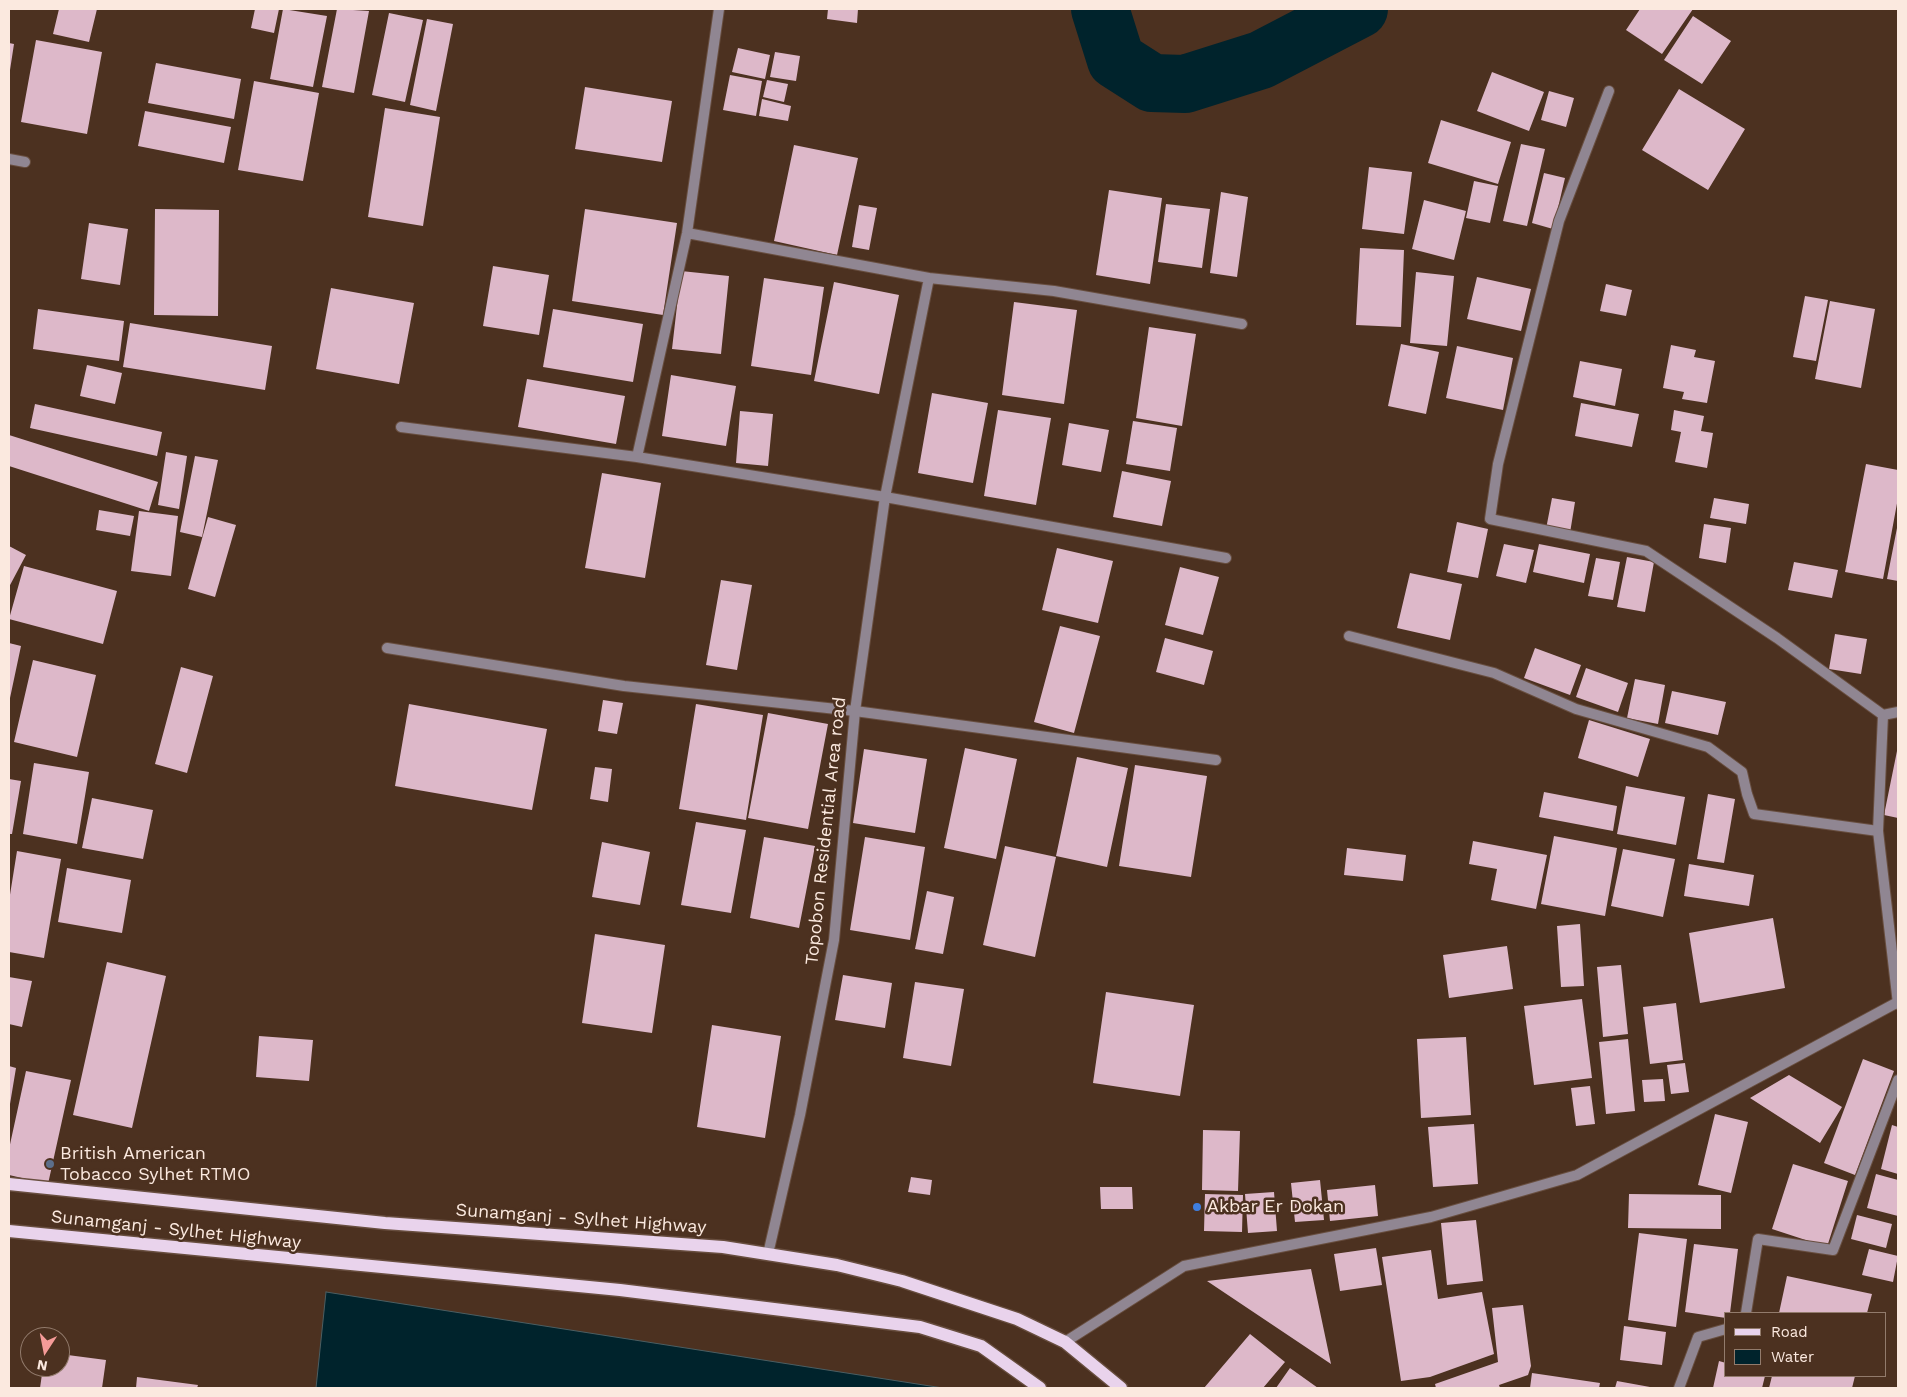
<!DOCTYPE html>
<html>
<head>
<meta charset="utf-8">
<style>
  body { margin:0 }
  #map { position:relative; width:1907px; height:1397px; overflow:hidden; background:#4c3120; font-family:"Work Sans",sans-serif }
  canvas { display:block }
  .frame { position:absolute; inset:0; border:10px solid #fbe9df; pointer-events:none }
  .legend { position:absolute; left:1724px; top:1312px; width:162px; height:65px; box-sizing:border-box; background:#4c3120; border:1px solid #927b6c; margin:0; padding:6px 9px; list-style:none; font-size:15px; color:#fbe9df }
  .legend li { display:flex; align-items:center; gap:10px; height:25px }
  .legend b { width:25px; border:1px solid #927b6c }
  .north { position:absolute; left:20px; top:1327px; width:50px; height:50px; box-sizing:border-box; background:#4c3120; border:1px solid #927b6c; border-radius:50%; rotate:191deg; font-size:14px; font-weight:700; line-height:20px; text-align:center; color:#fbe9df }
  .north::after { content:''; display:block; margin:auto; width:18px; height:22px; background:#f59b98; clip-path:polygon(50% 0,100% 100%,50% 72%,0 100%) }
</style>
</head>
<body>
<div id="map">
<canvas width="1907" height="1397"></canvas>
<div class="frame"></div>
<ul class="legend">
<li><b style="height:6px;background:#e9d3ec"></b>Road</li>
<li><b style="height:14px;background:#00232c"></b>Water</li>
</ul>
<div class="north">N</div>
</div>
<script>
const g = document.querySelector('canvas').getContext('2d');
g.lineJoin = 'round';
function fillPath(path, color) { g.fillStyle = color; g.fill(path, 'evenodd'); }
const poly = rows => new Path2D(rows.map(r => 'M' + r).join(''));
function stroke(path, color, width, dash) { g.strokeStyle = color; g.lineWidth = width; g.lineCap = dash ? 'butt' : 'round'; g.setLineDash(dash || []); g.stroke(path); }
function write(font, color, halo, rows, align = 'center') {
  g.font = font + ' "Work Sans",sans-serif'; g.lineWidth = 5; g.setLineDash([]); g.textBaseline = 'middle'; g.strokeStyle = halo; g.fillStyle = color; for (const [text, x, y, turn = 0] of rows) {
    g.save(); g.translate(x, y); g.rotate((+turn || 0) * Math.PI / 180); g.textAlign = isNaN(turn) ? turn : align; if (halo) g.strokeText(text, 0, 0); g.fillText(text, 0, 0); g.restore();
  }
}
const water = poly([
  [326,1292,943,1388,316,1388,326,1292]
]);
fillPath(water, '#00232c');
stroke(water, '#4b5e62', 1);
stroke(poly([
  [1100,9,1116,60,1152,83,1185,84,1261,60,1359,9]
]), '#00232c', 58);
fillPath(poly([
  [59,9,97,9,89,42,53,34],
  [255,9,279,9,274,33,251,28],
  [283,9,327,16,313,87,270,79],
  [337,9,369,11,354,93,322,87],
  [828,9,858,9,857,23,827,19],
  [1640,9,1693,9,1662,54,1626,30],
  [389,13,423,20,405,102,372,95],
  [1693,16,1731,41,1702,84,1664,60],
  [427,19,453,24,436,111,410,105],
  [36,40,102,52,87,134,21,122],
  [9,43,14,44,10,70,9,70],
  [738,48,770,55,765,79,732,72],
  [775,52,800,56,796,81,770,77],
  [156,63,241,79,234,119,148,103],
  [1492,72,1544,92,1529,131,1477,111],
  [730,75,762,81,756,116,723,110],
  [767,80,788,84,784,102,763,97],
  [254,81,319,93,303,181,238,170],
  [585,87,672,101,662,162,575,149],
  [1679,89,1745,129,1708,190,1642,150],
  [1549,91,1574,98,1566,127,1541,120],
  [762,99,791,106,788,121,759,116],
  [385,108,440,117,423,226,368,217],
  [145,111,231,127,224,163,138,146],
  [1441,120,1511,142,1498,184,1428,163],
  [1521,144,1545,149,1527,226,1503,221],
  [794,145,858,158,837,255,774,241],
  [1369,167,1412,172,1404,234,1362,229],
  [1544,173,1565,178,1553,229,1532,223],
  [1474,181,1498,186,1490,223,1466,218],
  [1109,190,1162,198,1150,284,1096,275],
  [1221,192,1248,197,1237,277,1210,273],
  [1424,200,1466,211,1454,260,1412,249],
  [1166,204,1210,209,1202,268,1158,262],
  [859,205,877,208,869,250,852,247],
  [155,209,219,210,218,316,154,315],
  [585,209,677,223,663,315,572,301],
  [89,223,128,229,120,285,81,279],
  [1360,248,1404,250,1401,327,1356,325],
  [493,266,549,275,539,335,483,326],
  [681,271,729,276,721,354,672,349],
  [1416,272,1454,276,1447,346,1410,343],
  [1477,277,1531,289,1521,331,1467,319],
  [764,278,824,287,811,375,751,366],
  [834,282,899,295,879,394,814,381],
  [1606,284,1632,290,1626,316,1600,311],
  [331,288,414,303,399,384,316,369],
  [1805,296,1828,300,1816,361,1793,357],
  [1830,301,1875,309,1861,388,1815,379],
  [1014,302,1077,310,1064,404,1002,395],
  [38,309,124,321,119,361,33,349],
  [553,309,643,324,633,382,543,367],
  [130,323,272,346,265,390,123,367],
  [1149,327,1196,334,1182,426,1136,418],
  [1401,344,1439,352,1426,414,1388,406],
  [1671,345,1696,350,1694,357,1715,361,1707,403,1682,399,1684,392,1663,388],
  [1457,346,1513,358,1503,410,1446,398],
  [1580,361,1622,369,1615,406,1573,397],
  [87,365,122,373,115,404,80,396],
  [671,375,736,386,726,446,662,436],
  [527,379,625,396,616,444,518,427],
  [932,393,988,403,973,483,918,473],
  [1581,403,1639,414,1632,447,1575,436],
  [35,404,162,432,157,456,30,428],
  [998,410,1051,418,1036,505,984,496],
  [1674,410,1704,416,1701,431,1713,433,1707,468,1675,462,1681,432,1671,430],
  [740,411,773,414,768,466,736,463],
  [1133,421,1177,428,1170,471,1126,464],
  [1069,423,1109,430,1101,472,1062,465],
  [9,435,158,482,149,511,9,466],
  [166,452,187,456,179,509,158,505],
  [195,456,218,460,202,537,180,532],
  [1866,464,1898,470,1898,498,1883,579,1845,572],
  [1122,471,1171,481,1162,526,1113,517],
  [602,473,661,483,645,578,585,568],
  [1552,498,1575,502,1570,533,1546,529],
  [1714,498,1749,504,1746,524,1710,518],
  [99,510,134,516,130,536,96,530],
  [139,511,178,516,171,576,131,571],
  [208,517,236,525,215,597,188,589],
  [1457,522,1488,529,1478,578,1447,572],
  [1704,524,1731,528,1726,563,1699,558],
  [1897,528,1898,528,1898,581,1887,579],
  [1504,544,1534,550,1526,583,1496,576],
  [1539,544,1590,554,1584,583,1533,572],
  [9,546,26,555,9,587],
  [1057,548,1113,561,1098,623,1042,610],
  [1627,557,1654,562,1645,612,1617,607],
  [1596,558,1620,562,1613,600,1588,596],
  [1794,562,1838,570,1832,598,1788,590],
  [24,566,117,591,103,644,9,619],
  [1180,567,1219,577,1203,635,1165,625],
  [1410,573,1462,584,1450,640,1397,628],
  [721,580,752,585,737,670,706,665],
  [1060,626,1100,636,1074,733,1034,722],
  [1835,634,1867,639,1861,674,1829,669],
  [1165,638,1213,651,1204,685,1156,672],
  [9,643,21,646,10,698,9,698],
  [1535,648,1581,665,1570,695,1524,678],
  [33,660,96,675,77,757,14,742],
  [181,667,213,676,187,773,155,764],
  [1586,668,1628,683,1618,712,1576,697],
  [1635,679,1665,685,1658,724,1627,718],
  [1672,691,1726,702,1718,735,1665,723],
  [603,700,623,703,617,734,598,731],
  [409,704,547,729,532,810,395,786],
  [696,704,763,715,746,820,679,809],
  [768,713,828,724,808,829,748,818],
  [1589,720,1650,739,1638,777,1578,758],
  [965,748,1017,759,996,859,944,848],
  [864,749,927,759,915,833,853,823],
  [1897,751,1898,752,1898,818,1884,815],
  [1077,757,1128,768,1107,867,1056,856],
  [34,763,89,772,77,844,23,834],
  [1135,765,1207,776,1191,877,1119,866],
  [595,767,612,769,608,802,590,799],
  [9,779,21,781,12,834,9,834],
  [1626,786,1685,797,1676,845,1617,834],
  [1544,792,1617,806,1613,831,1539,817],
  [1708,794,1735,799,1724,863,1697,859],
  [92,798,153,810,143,859,82,848],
  [696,822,746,830,731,913,681,905],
  [1554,836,1617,848,1605,916,1541,904],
  [764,837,815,846,799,928,750,918],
  [865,837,925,847,910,940,850,930],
  [1473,841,1547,855,1536,909,1491,900,1497,869,1469,864],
  [602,842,650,852,640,905,592,897],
  [1005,846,1056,857,1035,957,983,945],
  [1347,848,1406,855,1403,881,1344,875],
  [1623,849,1675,859,1663,917,1611,906],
  [17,851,61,859,44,958,9,952,9,901],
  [1689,864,1754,875,1749,906,1684,896],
  [67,868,131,880,122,933,58,922],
  [927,891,954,897,943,954,915,949],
  [1773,918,1785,988,1700,1003,1689,933],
  [1580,924,1584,986,1561,987,1557,926],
  [595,934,665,945,652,1033,582,1023],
  [1507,946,1513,989,1449,998,1443,955],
  [107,962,166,976,132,1128,73,1115],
  [1621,965,1628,1034,1603,1037,1597,967],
  [843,975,892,983,885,1028,835,1020],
  [9,977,32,981,22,1027,9,1024],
  [915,982,964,989,951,1066,903,1058],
  [1106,992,1194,1005,1180,1096,1093,1083],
  [1582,999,1592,1078,1534,1085,1524,1006],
  [1676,1003,1683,1060,1650,1064,1643,1007],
  [712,1025,781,1036,765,1138,697,1127],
  [259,1036,313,1040,309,1081,256,1077],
  [1466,1037,1471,1115,1421,1118,1417,1039],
  [1628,1039,1635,1111,1606,1114,1599,1042],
  [1863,1059,1894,1071,1855,1175,1824,1163],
  [1685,1063,1689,1092,1671,1094,1667,1065],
  [9,1066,16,1068,10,1104,9,1104],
  [26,1071,71,1080,48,1184,9,1175,9,1149],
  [1789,1075,1842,1107,1820,1143,1750,1098],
  [1663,1079,1665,1101,1644,1102,1642,1080],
  [1590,1086,1595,1124,1576,1126,1571,1088],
  [1715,1114,1748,1122,1731,1193,1698,1185],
  [1474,1124,1478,1184,1433,1187,1428,1127],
  [1892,1125,1898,1127,1898,1174,1881,1169],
  [1203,1130,1240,1131,1238,1191,1202,1190],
  [1793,1164,1848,1181,1827,1247,1772,1229],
  [1876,1174,1898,1180,1898,1216,1867,1208],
  [911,1177,932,1180,930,1195,908,1192],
  [1320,1180,1324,1220,1295,1222,1291,1183],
  [1375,1185,1378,1216,1330,1221,1327,1190],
  [1100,1187,1132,1187,1133,1209,1101,1209],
  [1274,1192,1277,1231,1248,1233,1245,1194],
  [1205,1194,1243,1195,1242,1232,1204,1231],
  [1629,1194,1721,1195,1721,1229,1628,1228],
  [1857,1215,1892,1224,1886,1248,1851,1239],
  [1476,1220,1483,1281,1447,1285,1441,1223],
  [1639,1233,1687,1239,1676,1327,1628,1320],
  [1694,1244,1738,1249,1730,1313,1726,1313,1726,1318,1685,1312],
  [1376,1248,1382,1285,1340,1291,1334,1254],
  [1869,1249,1898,1256,1893,1282,1862,1275],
  [1431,1250,1438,1299,1482,1292,1494,1354,1430,1377,1401,1381,1382,1257],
  [1311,1269,1331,1364,1207,1281],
  [1787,1276,1872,1294,1867,1313,1779,1313],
  [1523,1305,1531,1366,1528,1375,1499,1385,1500,1388,1436,1388,1435,1384,1498,1362,1492,1308],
  [1624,1326,1666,1332,1662,1365,1620,1360],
  [1250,1334,1285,1362,1263,1388,1204,1388],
  [60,1354,106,1360,102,1388,40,1388,43,1367,60,1367],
  [1719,1361,1726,1363,1726,1376,1765,1376,1762,1388,1713,1388],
  [1290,1368,1318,1388,1276,1388],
  [1532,1373,1600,1383,1599,1388,1530,1388],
  [1772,1376,1855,1376,1852,1388,1769,1388],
  [137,1377,198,1385,197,1388,136,1388],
  [1617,1381,1650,1387,1650,1388,1615,1388]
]), '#ddb8c9');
const lane = poly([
  [1349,636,1494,673,1576,709,1708,747,1742,772,1747,794,1754,814,1878,831]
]);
const street = poly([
  [1609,91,1559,221,1498,464,1490,519,1646,551,1777,638,1883,715,1898,712],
  [9,159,25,162],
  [687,233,929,278,1054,291,1242,324],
  [401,427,637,457,885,497,1226,558],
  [637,457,687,233,719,9],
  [387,648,624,686,855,711,1216,760],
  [1883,715,1878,831,1898,1004],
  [768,1254,800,1115,834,940,855,711,885,497,929,278],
  [1746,1313,1758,1239,1833,1250,1898,1080],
  [1065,1342,1184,1266,1431,1217,1577,1175,1898,1002],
  [1679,1388,1698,1337,1726,1329]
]);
const primary = poly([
  [9,1184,385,1223,723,1247,837,1265,902,1281,1017,1319,1065,1342,1121,1388],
  [9,1231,620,1290,920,1327,981,1346,1040,1388]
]);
stroke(lane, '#684e3f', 12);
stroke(street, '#684e3f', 12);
stroke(primary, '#684e3f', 15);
stroke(lane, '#908692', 10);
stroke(street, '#908692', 10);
stroke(primary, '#e9d3ec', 12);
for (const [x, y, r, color] of [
  [50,1164,5,"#5c6f8a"],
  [1197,1207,5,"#3f7fe0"]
]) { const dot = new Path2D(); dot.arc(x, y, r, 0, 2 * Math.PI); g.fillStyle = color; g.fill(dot); stroke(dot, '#4c3120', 2); }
write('18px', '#fbe9df', '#4c3120', [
  ["Topobon Residential Area road",826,831,-84],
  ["Sunamganj - Sylhet Highway",581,1219,4],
  ["Sunamganj - Sylhet Highway",176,1230,6]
]);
write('18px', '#fbe9df', '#4c3120', [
  ["British American",60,1154],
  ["Tobacco Sylhet RTMO",60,1175],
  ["Akbar Er Dokan",1207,1207]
], 'left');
</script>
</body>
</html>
